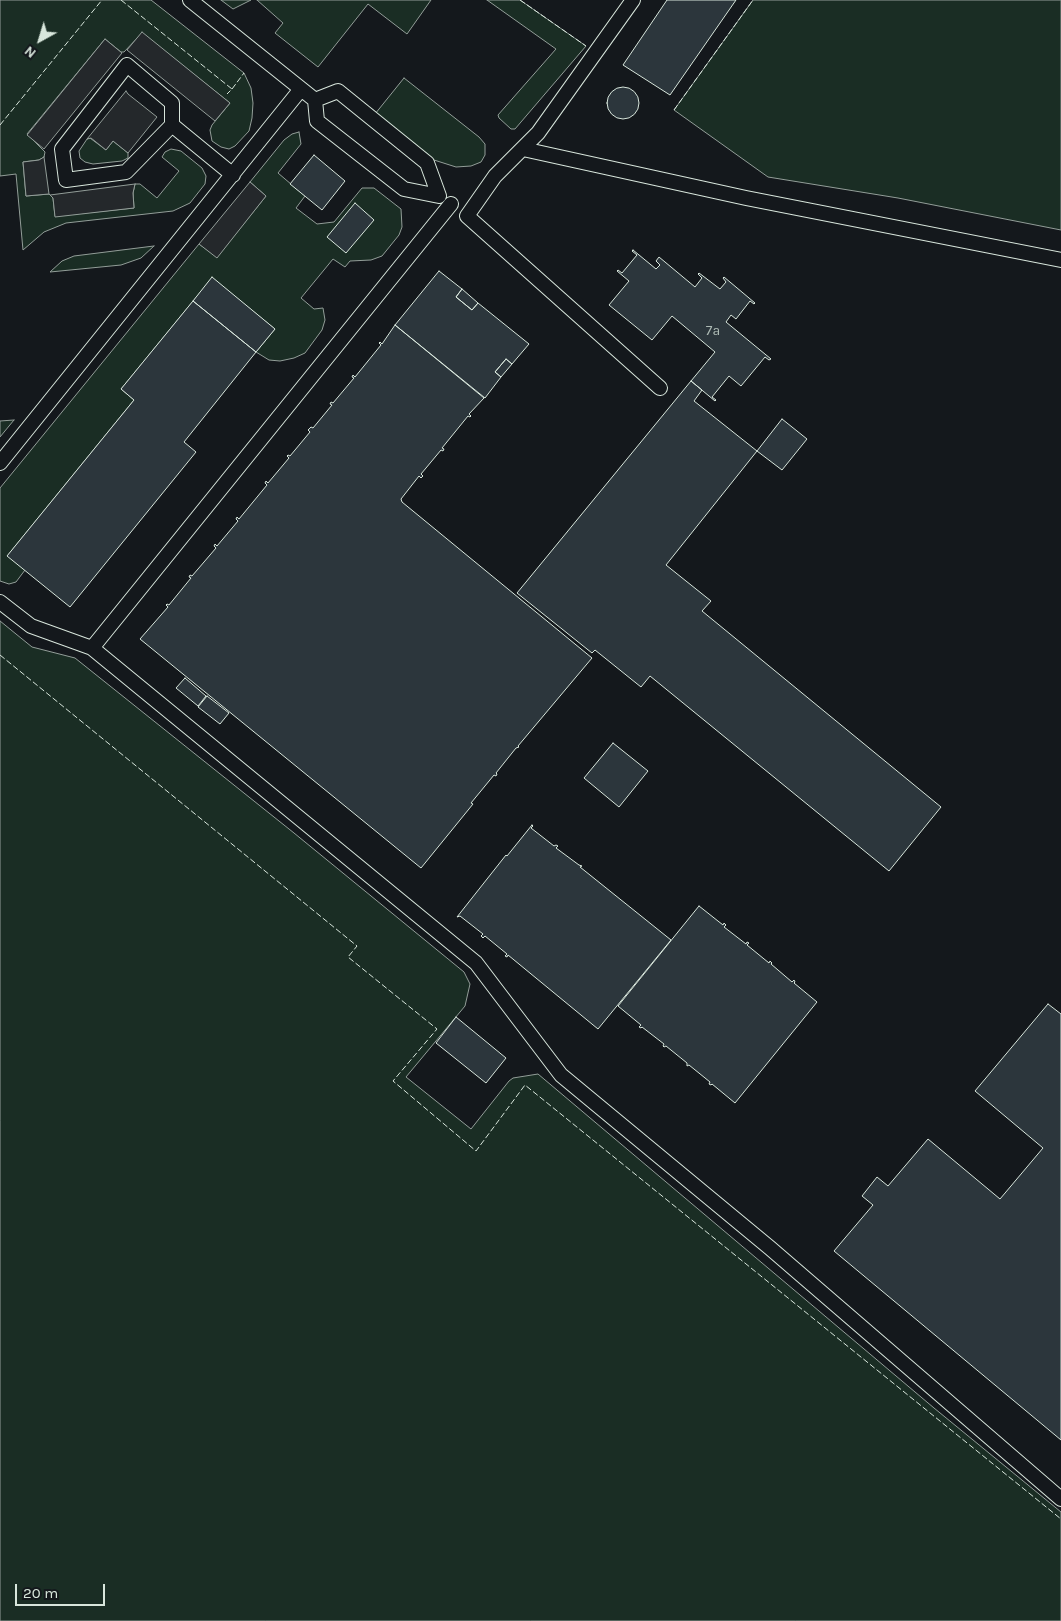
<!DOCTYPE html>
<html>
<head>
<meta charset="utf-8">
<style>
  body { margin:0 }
  #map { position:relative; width:1061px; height:1621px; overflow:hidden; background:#14181c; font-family:Karla,sans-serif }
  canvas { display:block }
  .north { position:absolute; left:15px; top:15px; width:50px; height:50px; -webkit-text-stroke:4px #14181c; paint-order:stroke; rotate:219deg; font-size:14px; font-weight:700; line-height:20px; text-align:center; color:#d8e6dc }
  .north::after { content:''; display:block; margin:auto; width:18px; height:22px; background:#d8e6dc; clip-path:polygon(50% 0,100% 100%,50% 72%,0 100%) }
  .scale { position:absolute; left:15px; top:1584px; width:90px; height:22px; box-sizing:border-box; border:2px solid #d8e6dc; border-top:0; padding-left:6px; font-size:15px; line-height:18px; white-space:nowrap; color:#d8e6dc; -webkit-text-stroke:4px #14181c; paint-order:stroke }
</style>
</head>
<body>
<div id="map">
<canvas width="1061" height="1621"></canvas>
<div class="north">N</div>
<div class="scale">20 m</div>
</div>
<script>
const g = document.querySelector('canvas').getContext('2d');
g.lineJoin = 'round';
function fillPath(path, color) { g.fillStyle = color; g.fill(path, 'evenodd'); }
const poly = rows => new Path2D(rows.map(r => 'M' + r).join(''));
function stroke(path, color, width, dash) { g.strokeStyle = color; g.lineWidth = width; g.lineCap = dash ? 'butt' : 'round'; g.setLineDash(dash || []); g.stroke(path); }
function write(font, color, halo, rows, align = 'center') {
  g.font = font + ' Karla,sans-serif'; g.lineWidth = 4; g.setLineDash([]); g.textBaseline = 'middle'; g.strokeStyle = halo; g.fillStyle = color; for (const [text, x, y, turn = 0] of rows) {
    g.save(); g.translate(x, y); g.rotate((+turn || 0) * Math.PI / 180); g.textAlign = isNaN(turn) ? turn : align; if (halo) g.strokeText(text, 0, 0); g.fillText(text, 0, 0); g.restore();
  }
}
const green = poly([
  [0,0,151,0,244,73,251,88,253,103,252,118,249,131,235,146,229,149,221,147,212,141,210,130,212,125,230,103,142,33,124,52,121,52,105,39,27,134,45,152,44,157,39,160,23,162,26,196,49,194,53,198,55,216,134,208,133,193,135,184,140,184,157,198,179,171,162,157,165,152,171,149,181,151,202,168,206,176,205,184,190,203,173,211,66,223,44,232,23,250,16,174,0,176,0,0],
  [221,0,251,0,233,9,221,0],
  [257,0,431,0,407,34,368,4,318,67,275,33,283,23,257,0],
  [487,0,520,0,586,46,515,129,511,129,499,118,498,115,556,49,487,0],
  [753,0,1061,0,1061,230,898,198,768,177,674,110,753,0],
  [404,78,479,137,485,144,485,155,481,162,471,166,456,167,434,160,375,114,404,78],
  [299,132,301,144,278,173,305,196,296,208,317,224,334,222,362,188,374,188,401,209,402,227,399,235,382,256,371,260,350,261,345,267,333,259,301,298,314,309,323,308,325,320,322,330,305,353,294,358,280,361,269,360,256,352,275,329,212,278,121,389,134,400,8,555,25,570,16,582,9,584,0,581,0,488,199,244,217,257,266,196,250,182,284,140,292,134,299,132],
  [90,138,106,150,113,141,128,153,128,158,122,161,93,164,85,162,80,158,79,151,87,139,90,138],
  [154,246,141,258,121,265,50,272,62,261,74,256,154,246],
  [14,420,0,437,0,421,14,420],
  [0,621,32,647,75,658,294,833,464,972,470,984,465,1006,406,1077,471,1129,509,1081,513,1078,538,1074,934,1408,1061,1512,1061,1621,0,1621,0,621]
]);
fillPath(green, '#1a2d24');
stroke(green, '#939e99', 1);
const parking = poly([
  [142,32,230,103,215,121,127,50,142,32],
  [105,39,122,53,44,149,27,135,105,39],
  [126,91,128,94,157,117,128,153,113,141,106,150,91,138,87,139,126,91],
  [44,157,49,194,26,196,23,162,39,160,44,157],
  [250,182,266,196,217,258,199,244,250,182],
  [135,184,133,193,134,208,55,217,53,198,50,195,135,184]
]);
fillPath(parking, '#24282b');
stroke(parking, '#939e99', 1);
const building = poly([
  [667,0,736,0,670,95,623,65,667,0],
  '607 103a16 16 0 1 1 32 0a16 16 0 1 1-32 0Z',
  [314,155,345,181,322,210,290,184,314,155],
  [355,203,374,220,346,253,327,237,355,203],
  [633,250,656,269,660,265,656,261,659,257,695,287,702,278,698,274,699,273,720,289,726,282,723,278,724,277,755,303,754,304,750,301,736,319,731,315,726,322,771,359,769,360,765,357,741,386,729,376,712,397,716,400,715,401,691,381,715,352,672,316,652,340,609,305,629,281,617,271,618,270,622,273,637,255,632,251,633,250],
  [439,271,462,289,456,297,472,310,478,303,529,344,512,364,506,359,495,372,501,377,485,398,395,325,439,271],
  [212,277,275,329,256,352,193,301,212,277],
  [462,289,478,303,472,310,456,297,462,289],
  [193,301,256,352,184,442,196,452,70,607,7,556,134,400,121,389,193,301],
  [395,325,484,398,469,414,471,416,470,417,468,416,442,448,444,449,443,451,441,450,421,474,423,476,421,478,419,476,401,499,402,502,592,658,518,746,519,747,516,748,496,773,497,774,496,776,494,775,471,803,473,804,421,868,140,639,168,607,166,605,167,604,169,605,191,578,189,577,190,575,192,576,216,548,214,546,215,544,217,546,238,521,236,519,237,517,239,519,267,485,265,483,266,481,268,483,289,458,287,456,288,455,290,456,310,432,308,430,311,427,313,428,332,405,330,404,331,402,333,403,354,378,352,377,353,375,355,377,381,345,379,343,380,342,382,344,395,325],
  [506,359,512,364,501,377,495,372,506,359],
  [691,381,702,390,694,401,757,451,666,565,711,601,702,611,941,807,889,871,650,676,641,687,595,650,592,653,517,593,691,381],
  [782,419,807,439,782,470,757,451,782,419],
  [185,678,206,696,198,706,176,688,185,678],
  [207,696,229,713,220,724,198,707,207,696],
  [613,743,648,771,619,807,584,778,613,743],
  [532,825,533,826,531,828,554,846,556,845,558,846,556,848,579,865,582,866,580,867,671,940,598,1029,508,955,507,957,505,956,507,954,485,936,483,938,481,936,483,934,460,916,457,917,506,855,507,856,532,825],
  [699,906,723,925,724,923,726,925,724,927,746,944,747,942,749,943,747,945,769,963,770,961,772,963,771,964,792,982,794,980,795,982,794,983,817,1002,735,1103,712,1084,711,1085,709,1084,710,1082,689,1065,687,1066,687,1063,666,1046,664,1047,663,1046,664,1044,642,1027,641,1028,639,1027,641,1025,618,1006,699,906],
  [1048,1004,1061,1014,1061,1440,834,1251,873,1205,862,1196,877,1177,888,1186,928,1139,1000,1199,1043,1148,975,1091,1048,1004],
  [456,1017,506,1058,486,1083,436,1043,456,1017]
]);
fillPath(building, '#2c363c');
stroke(building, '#d8e6dc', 1);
const service = poly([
  [190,0,315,100,317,121,404,189,439,196,427,163,338,91,315,100],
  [633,0,538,133,495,176,467,216,660,388],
  [172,125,126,172,66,180,62,149,127,65,172,103,172,125,233,175],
  [523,149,746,198,1061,260],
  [0,463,301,89],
  [0,602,31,626,92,648,476,963,561,1075,770,1248,1061,1499],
  [92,648,451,204]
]);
stroke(service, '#d8e6dc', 16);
stroke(service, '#14181c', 14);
stroke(poly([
  [121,0,232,89,227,94],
  [520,0,586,46],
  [232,89,244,73],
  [674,110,753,0],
  [0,125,102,0],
  [0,655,357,946,348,957,437,1029,393,1081,476,1151,525,1085,1061,1519]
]), '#d8e6dc', 1, [6, 2.5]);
write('14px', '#adbab4', null, [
  ["7a",713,331]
]);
</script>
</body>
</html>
